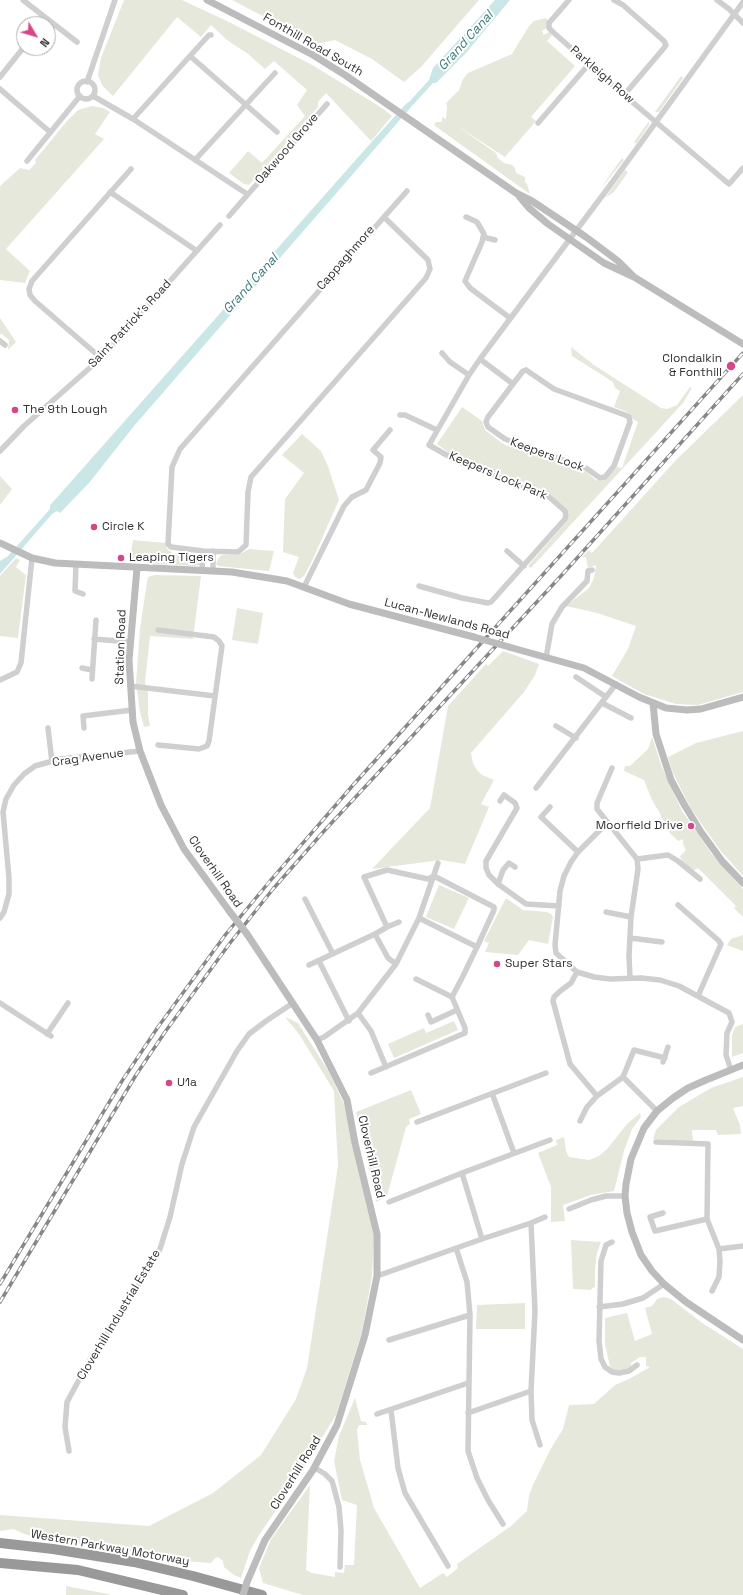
<!DOCTYPE html>
<html>
<head>
<meta charset="utf-8">
<style>
  body { margin:0 }
  #map { position:relative; width:743px; height:1595px; overflow:hidden; background:#fff; font-family:"Space Grotesk",sans-serif }
  canvas { display:block }
  .north { position:absolute; left:16px; top:16px; width:40px; height:40px; box-sizing:border-box; background:#fff; border:1px solid #adadad; border-radius:50%; rotate:128deg; font-size:11px; font-weight:700; line-height:16px; text-align:center; color:#323232 }
  .north::after { content:''; display:block; margin:auto; width:14px; height:18px; background:#d54788; clip-path:polygon(50% 0,100% 100%,50% 72%,0 100%) }
</style>
</head>
<body>
<div id="map">
<canvas width="743" height="1595"></canvas>
<div class="north">N</div>
</div>
<script>
const g = document.querySelector('canvas').getContext('2d');
g.lineJoin = 'round';
function fillPath(path, color) { g.fillStyle = color; g.fill(path, 'evenodd'); }
const poly = rows => new Path2D(rows.map(r => 'M' + r).join(''));
function stroke(path, color, width, dash) { g.strokeStyle = color; g.lineWidth = width; g.lineCap = dash ? 'butt' : 'round'; g.setLineDash(dash || []); g.stroke(path); }
function write(font, color, halo, rows, align = 'center') {
  g.font = font + ' "Space Grotesk",sans-serif'; g.lineWidth = 4; g.setLineDash([]); g.textBaseline = 'middle'; g.strokeStyle = halo; g.fillStyle = color; for (const [text, x, y, turn = 0] of rows) {
    g.save(); g.translate(x, y); g.rotate((+turn || 0) * Math.PI / 180); g.textAlign = isNaN(turn) ? turn : align; if (halo) g.strokeText(text, 0, 0); g.fillText(text, 0, 0); g.restore();
  }
}
fillPath(poly([
  [124,0,182,0,229,22,314,66,382,108,392,116,371,141,326,93,318,102,318,107,249,185,244,184,229,173,248,151,262,163,305,116,297,105,307,90,274,61,265,69,248,54,227,40,211,25,201,37,177,17,113,96,102,85,98,75,101,58],
  [232,0,479,0,421,67,404,82,372,59,335,40,316,44],
  [546,18,548,20,546,28,542,31,544,35,549,32,552,35,547,41,575,66,531,117,536,121,505,157,454,124,496,153,498,158,504,163,512,165,515,168,516,173,525,177,525,182,527,184,530,194,435,126,434,124,436,122,442,122,442,117,446,119,447,106,446,103,459,90,463,79,468,73,512,54,529,26,534,21],
  [681,76,683,78,659,112,655,112],
  [92,106,103,108,110,112,95,134,104,139,6,249,30,271,25,283,0,280,0,186,20,168,29,170,36,163,35,160,67,121,78,110],
  [649,121,649,125,636,144,634,142],
  [622,158,624,160,598,192],
  [625,170,628,172,614,192,605,198],
  [0,318,16,342,8,350,9,340,2,334,0,334],
  [571,347,594,365,661,408,667,409,677,405,690,387,692,388,683,403,531,568,528,566,567,521,569,513,548,492,455,457,437,444,462,407,482,421,485,430,502,443,507,446,509,444,585,471,596,480,602,481,607,478,617,467,622,468,638,422,633,419,627,412,614,407,620,391,615,388,613,382,572,356],
  [743,395,743,692,698,705,676,704,644,694,612,676,628,649,636,626,597,613,566,606,589,588,594,578,596,565,588,568,586,557,582,557,589,550,592,553,675,461],
  [302,434,321,451,328,466,339,500,312,561,304,576,300,579,295,577,293,573,299,557,283,552,285,499,304,473,282,455],
  [0,476,12,489,0,505],
  [133,540,166,543,167,549,173,553,200,557,201,559,200,565,195,566,155,564,130,558],
  [249,549,274,551,269,571,218,566,216,564,219,557,222,555,238,555],
  [16,558,20,560,16,567,26,575,18,638,0,636,0,576],
  [155,575,201,576,193,639,150,636,145,683,148,693,148,715,150,726,144,727,140,712,136,683,140,629,147,582,148,577],
  [237,608,263,613,258,644,232,640],
  [503,651,539,664,535,675,524,692,471,753,473,763,477,770,482,775,494,780,481,804,489,807,465,864,441,860,372,869,430,808,448,706,486,664,488,666],
  [743,731,743,876,720,850,691,809,672,771,668,757,696,743],
  [652,737,662,767,682,811,711,853,743,889,743,917,734,908,736,906,698,868,692,871,681,859,680,856,686,850,683,844,683,840,682,839,679,841,677,840,669,832,670,830,660,816,661,815,652,800,644,780,624,771,625,766,630,766,648,749],
  [439,885,469,898,454,929,426,917],
  [506,898,523,910,547,912,551,914,553,917,548,944,529,940,518,955,485,952,489,943,484,941],
  [743,935,743,951,727,945,731,939],
  [285,1017,298,1023,329,1072,344,1104,374,1235,372,1276,362,1332,336,1415,288,1493,259,1535,250,1551,241,1578,234,1575,224,1567,223,1561,218,1557,214,1559,211,1563,182,1561,168,1558,27,1535,13,1529,0,1531,0,1515,149,1526,213,1493,261,1455,296,1399,307,1368,338,1166,334,1091,299,1034],
  [454,1021,458,1030,394,1058,388,1044,424,1028,426,1033],
  [743,1024,743,1053,732,1057,732,1035,735,1027],
  [743,1077,743,1106,733,1108,740,1125,741,1134,718,1135,716,1130,692,1130,693,1141,653,1139,656,1130,679,1107,711,1088],
  [411,1090,421,1114,409,1119,410,1124,406,1127,387,1196,376,1202,356,1112],
  [640,1113,641,1117,632,1129,624,1151,614,1191,591,1195,563,1205,565,1221,551,1222,551,1187,538,1153,557,1145,556,1140,564,1137,566,1151,569,1157,589,1160,599,1156,608,1148,627,1124],
  [571,1240,601,1242,597,1253,595,1269,595,1287,592,1288,591,1290,573,1289],
  [664,1297,671,1299,701,1322,743,1349,743,1595,303,1595,263,1583,259,1568,271,1539,310,1485,306,1570,312,1573,335,1577,335,1572,344,1573,345,1565,354,1565,357,1505,342,1500,334,1461,339,1436,355,1398,361,1421,366,1422,367,1425,359,1425,357,1430,360,1460,374,1508,420,1588,443,1573,447,1577,458,1568,457,1564,511,1526,527,1511,529,1495,533,1485,550,1450,563,1429,569,1405,594,1404,615,1385,629,1379,650,1367,646,1366,646,1357,640,1357,631,1363,631,1366,627,1369,620,1371,614,1371,610,1367,605,1344,605,1318,627,1313,635,1341,652,1334,645,1308,652,1306,657,1299],
  [525,1303,525,1329,476,1329,477,1305],
  [66,1586,108,1594,111,1595,66,1595]
]), '#e7e8dc');
fillPath(poly([
  [495,0,510,0,466,53,436,83,433,83,412,106,134,426,89,483,60,513,57,511,52,514,0,574,0,561,8,556,50,509,50,505,53,502,376,137,406,104,410,101,429,80,433,68]
]), '#cae6e6');
stroke(poly([
  [23,0,77,42],
  [569,0,549,23,549,28,554,33,624,95,729,184,743,168],
  [614,0,623,5,664,41,666,45,664,48,624,95],
  [717,0,729,9,743,23],
  [42,24,46,19],
  [190,56,277,132],
  [0,77,24,47],
  '77 90a9 9 0 1 1 18 0a9 9 0 1 1-18 0Z',
  [87,82,115,0],
  [0,89,50,132],
  [93,96,133,119,247,194],
  [133,119,209,35,211,35],
  [538,123,589,64],
  [195,160,275,73],
  [27,161,80,96],
  [110,192,197,251],
  [229,216,327,104],
  [384,217,428,260,430,269,426,278,251,477,248,492,246,545,238,552,203,551,171,547,168,544,172,467,180,449,384,217],
  [384,217,407,191],
  [466,217,477,222,484,234,482,242,465,281,470,288,510,318],
  [483,237,495,240],
  [0,341,5,345],
  [442,353,450,362,469,375],
  [101,358,35,301,30,295,29,289,32,281,131,169],
  [480,359,513,384],
  [526,370,554,389,625,415,629,417,630,422,614,466,605,477,600,478,586,468,505,439,488,427,486,422,488,417,513,384,523,371,526,370],
  [400,415,405,415,437,430],
  [0,451,24,426,101,358,220,225],
  [213,551,213,571],
  [507,551,524,566],
  [76,564,75,591,83,594],
  [202,570,203,551],
  [419,586,462,598,488,603,491,602,565,519,566,515,565,511,548,496,457,461,429,445,469,375,480,359,611,184,743,2],
  [304,587,344,506,352,497,366,490,380,463,381,457,373,450,390,430],
  [158,630,214,637,219,641,222,646,209,741,207,746,199,749,158,745],
  [94,639,130,642],
  [546,658,552,624,562,607,587,581,588,571,592,570],
  [82,668,92,670],
  [576,677,606,697],
  [92,679,96,620],
  [0,680,17,672,21,663,32,558],
  [130,686,215,696],
  [602,703,631,718],
  [556,726,576,738],
  [48,728,52,762],
  [84,728,83,716,132,710],
  [612,768,597,803,597,809,637,859,638,869,631,917,629,956,630,978],
  [536,788,616,684],
  [550,807,541,817,578,852],
  [607,823,578,852,571,862,564,876,560,891,555,945,556,953,577,972,594,977,610,979,641,978,660,980,679,986,729,1013,732,1022,727,1033,726,1055,731,1070],
  [637,859,668,855,678,861,700,879],
  [515,867,509,863,503,870,498,884,526,904,559,906],
  [498,884,489,875,486,868,486,861,517,808,515,803,504,795,500,801],
  [305,899,333,954],
  [678,905,718,940,721,944,698,996],
  [606,912,631,917],
  [0,918,4,912,9,894,9,878,3,812,6,799,14,785,24,774,35,766,60,759,140,751],
  [387,927,364,877,387,870,428,879,434,876,494,907,494,910,477,947,419,918],
  [375,934,387,927,399,922],
  [630,938,662,942],
  [319,961,349,1021],
  [309,965,375,934,388,958,396,964],
  [577,972,571,983,559,992,554,997,553,1001,570,1064,597,1096],
  [463,976,477,947],
  [416,979,452,997,462,978],
  [0,1003,51,1036],
  [358,1013,371,1031,386,1067],
  [428,1015,431,1022,457,1010],
  [47,1034,68,1003],
  [317,1040,324,1037,358,1013,396,964,419,918,438,863],
  [663,1062,668,1047],
  [371,1073,465,1033,465,1028,452,997],
  [623,1077,657,1111],
  [492,1093,514,1153],
  [580,1121,587,1107,597,1096,623,1077,634,1050,665,1058],
  [417,1122,546,1073],
  [656,1142,708,1144,707,1219,719,1249,720,1261,719,1277,712,1291],
  [462,1173,482,1239],
  [389,1202,462,1173,550,1140],
  [569,1209,591,1200,606,1196,625,1196],
  [663,1213,650,1217,655,1231,707,1219],
  [531,1223,535,1311,531,1391,532,1420,540,1445],
  [612,1242,606,1245,601,1261,599,1341,601,1359,605,1367,612,1372,619,1373,629,1371,637,1365],
  [456,1248,467,1282,470,1315,468,1451,477,1478,488,1500,503,1524],
  [719,1249,743,1246],
  [377,1276,482,1239,531,1223,545,1217],
  [599,1307,623,1304,643,1298,664,1284],
  [389,1340,470,1315],
  [391,1410,398,1468,405,1493,448,1566],
  [468,1413,531,1391],
  [377,1414,468,1383],
  [69,1451,65,1427,67,1402,92,1356,129,1301,160,1249,170,1217,182,1164,194,1127,237,1051,249,1034,266,1021,293,1003],
  [315,1468,325,1474,332,1481,334,1488,339,1507,341,1531,340,1567]
]), '#cfcfcf', 5.5);
stroke(poly([
  [207,0,313,55,345,75,516,193,532,201,586,237,618,261,634,277],
  [519,196,529,208,548,224,604,263,634,277,743,344],
  [0,543,32,558,55,563,232,572,287,581,349,604,474,637],
  [137,568,129,660,133,722,140,751,161,805,184,849,230,912],
  [509,647,584,668,639,697,666,708,687,710,701,709,743,697],
  [653,703,656,734,671,780,685,806,701,832,722,861,743,883],
  [247,934,317,1040,347,1100,355,1143,377,1234,377,1276,365,1335,337,1425,313,1470,265,1540,247,1582],
  [743,1065,706,1080,688,1088,673,1098,657,1111,644,1128,631,1159,626,1184,625,1196,627,1213,632,1232,641,1255,652,1271,664,1284,686,1302,743,1340]
]), '#bcbcbc', 7);
stroke(poly([
  [0,1543,53,1549,134,1562,193,1576,262,1595],
  [0,1563,78,1570,183,1595]
]), '#999', 10);
const rail = poly([
  [0,1284,122,1081,158,1027,226,934,270,881,354,784,743,353],
  [0,1302,136,1075,165,1032,230,943,273,889,325,830,560,577,743,374]
]);
stroke(rail, '#878787', 3.5);
stroke(rail, '#fff', 2, [6]);
stroke(poly([
  [474,637,509,647],
  [230,912,247,934],
  [243,1595,247,1582]
]), '#bcbcbc', 7);
for (const [x, y, r, color] of [
  [731,366,5,"#d54788"],
  [15,410,4,"#d54788"],
  [94,527,4,"#d54788"],
  [121,558,4,"#d54788"],
  [691,826,4,"#d54788"],
  [497,964,4,"#d54788"],
  [169,1083,4,"#d54788"]
]) { const dot = new Path2D(); dot.arc(x, y, r, 0, 2 * Math.PI); g.fillStyle = color; g.fill(dot); stroke(dot, '#fff', 1.5); }
write('12px', '#323232', '#fff', [
  ["Fonthill Road South",313,45,30],
  ["Parkleigh Row",602,75,41],
  ["Oakwood Grove",287,149,-49],
  ["Cappaghmore",346,258,-49],
  ["Saint Patrick's Road",130,324,-47],
  ["Keepers Lock",547,455,20],
  ["Keepers Lock Park",498,476,23],
  ["Lucan-Newlands Road",447,619,15],
  ["Station Road",121,647,-88],
  ["Crag Avenue",88,758,-8],
  ["Cloverhill Road",215,872,55],
  ["Cloverhill Road",371,1157,77],
  ["Cloverhill Industrial Estate",119,1315,-59],
  ["Cloverhill Road",296,1473,-58],
  ["Western Parkway Motorway",110,1548,10]
]);
write('12px', '#323232', '#fff', [
  ["Clondalkin",722,359,"right"],
  ["& Fonthill",722,373,"right"],
  ["The 9th Lough",23,410],
  ["Circle K",102,527],
  ["Leaping Tigers",129,558],
  ["Moorfield Drive",683,826,"right"],
  ["Super Stars",505,964],
  ["U1a",177,1083]
], 'left');
write('italic 13px', '#3e7a7a', '#fff', [
  ["Grand Canal",466,41,-48],
  ["Grand Canal",251,284,-48]
]);
</script>
</body>
</html>
